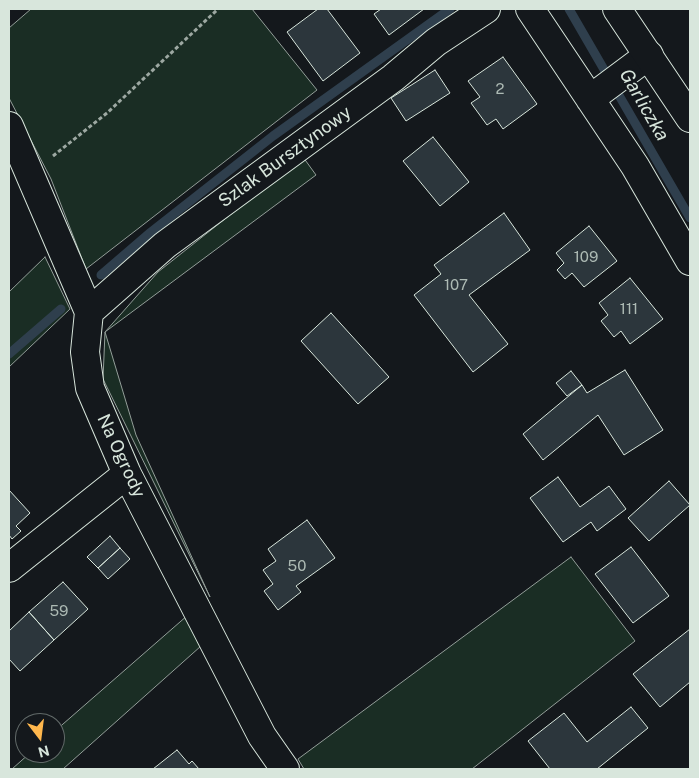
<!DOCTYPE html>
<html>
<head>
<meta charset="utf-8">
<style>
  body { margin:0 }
  #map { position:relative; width:699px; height:778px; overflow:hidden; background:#14181c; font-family:"Public Sans",sans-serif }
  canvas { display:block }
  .frame { position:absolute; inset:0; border:10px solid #d8e6dc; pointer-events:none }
  .north { position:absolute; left:15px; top:713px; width:50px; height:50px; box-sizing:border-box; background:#14181c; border:1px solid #626a69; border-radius:50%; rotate:165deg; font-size:14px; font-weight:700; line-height:20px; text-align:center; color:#d8e6dc }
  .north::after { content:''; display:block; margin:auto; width:18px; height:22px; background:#ffb74d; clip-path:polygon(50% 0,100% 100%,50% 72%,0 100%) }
</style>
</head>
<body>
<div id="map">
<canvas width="699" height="778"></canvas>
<div class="frame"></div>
<div class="north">N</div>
</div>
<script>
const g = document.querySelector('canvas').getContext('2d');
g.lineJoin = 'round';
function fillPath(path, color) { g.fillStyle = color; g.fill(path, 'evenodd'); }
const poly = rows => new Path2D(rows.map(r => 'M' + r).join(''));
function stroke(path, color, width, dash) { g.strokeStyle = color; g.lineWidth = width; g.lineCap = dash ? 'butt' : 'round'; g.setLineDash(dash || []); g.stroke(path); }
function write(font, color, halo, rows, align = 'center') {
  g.font = font + ' "Public Sans",sans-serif'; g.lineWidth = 4; g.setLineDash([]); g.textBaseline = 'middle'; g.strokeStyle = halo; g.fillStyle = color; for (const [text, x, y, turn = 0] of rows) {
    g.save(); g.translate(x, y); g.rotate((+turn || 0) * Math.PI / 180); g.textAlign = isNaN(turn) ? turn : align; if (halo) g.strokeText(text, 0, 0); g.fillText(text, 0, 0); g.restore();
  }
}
const green = poly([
  [31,9,252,9,317,90,86,269,51,179,9,98,9,28,31,9],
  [303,157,316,175,105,332,136,435,210,597,103,379,105,332,158,272,303,157],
  [45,257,70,309,9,367,9,292,45,257],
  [571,557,635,641,472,769,304,769,298,759,571,557],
  [188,615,201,646,63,769,12,769,30,753,55,753,55,731,188,615]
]);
fillPath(green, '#1a2d24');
stroke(green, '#939e99', 1);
stroke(poly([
  [569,9,690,218],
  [101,275,151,232,273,136,450,9],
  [9,354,61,309]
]), '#2f3f4d', 9);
const building = poly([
  [318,9,327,9,360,53,323,81,287,32,318,9],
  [381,9,424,9,389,35,374,14,381,9],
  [503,57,537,104,503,129,496,119,487,125,471,103,480,97,468,81,503,57],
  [435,70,450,93,406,121,391,98,435,70],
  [433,137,469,182,440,206,403,161,433,137],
  [504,213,530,250,469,295,508,344,473,372,414,295,441,274,434,265,504,213],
  [589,226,617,261,584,287,572,273,565,279,557,270,564,263,556,253,589,226],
  [630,278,663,319,630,344,621,331,614,337,601,321,608,315,599,303,630,278],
  [331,313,389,377,358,404,301,341,331,313],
  [625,370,663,430,624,455,598,415,543,460,523,434,582,385,587,393,625,370],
  [571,371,582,385,567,396,556,383,571,371],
  [558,477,580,507,609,486,626,509,597,531,591,522,563,542,530,498,558,477],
  [669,481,690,505,649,541,628,518,669,481],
  [9,490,30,513,16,526,21,531,12,539,9,535,9,490],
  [307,520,335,558,296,586,301,592,278,610,264,591,273,584,263,570,276,561,268,549,307,520],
  [110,536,120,548,98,568,87,557,110,536],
  [631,547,669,596,633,623,595,574,631,547],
  [120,548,130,559,108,579,98,568,120,548],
  [63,582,88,609,54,640,29,612,63,582],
  [29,612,54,640,20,671,9,659,9,631,29,612],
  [690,629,690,682,660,707,633,674,690,629],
  [631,707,648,728,597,769,550,769,528,741,564,713,587,742,631,707],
  [177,750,189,764,192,761,199,769,153,769,177,750]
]);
fillPath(building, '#2c363c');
stroke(building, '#d8e6dc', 1);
const minor = poly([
  [530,9,635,166,690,261],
  [590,99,649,55],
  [9,126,89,312,85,352,90,388,127,474,262,736,285,769],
  [89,312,165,245,393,78,436,42,486,9],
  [9,568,127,474]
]);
const major = poly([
  [617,9,690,118]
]);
stroke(minor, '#d8e6dc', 30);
stroke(major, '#d8e6dc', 30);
stroke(poly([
  [53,156,107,113,218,9]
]), '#9da8a2', 3, [4, 2.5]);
stroke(minor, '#14181c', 28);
stroke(major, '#14181c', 28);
write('15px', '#adbab4', null, [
  ["2",500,89],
  ["109",586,257],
  ["107",456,285],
  ["111",629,309],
  ["50",297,566],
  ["59",59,611]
]);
write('18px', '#d8e6dc', '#14181c', [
  ["Szlak Bursztynowy",285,157,-36],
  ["Na Ogrody",121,456,65]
]);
write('italic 19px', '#d8e6dc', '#14181c', [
  ["Garliczka",644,105,60]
]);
</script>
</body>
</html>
